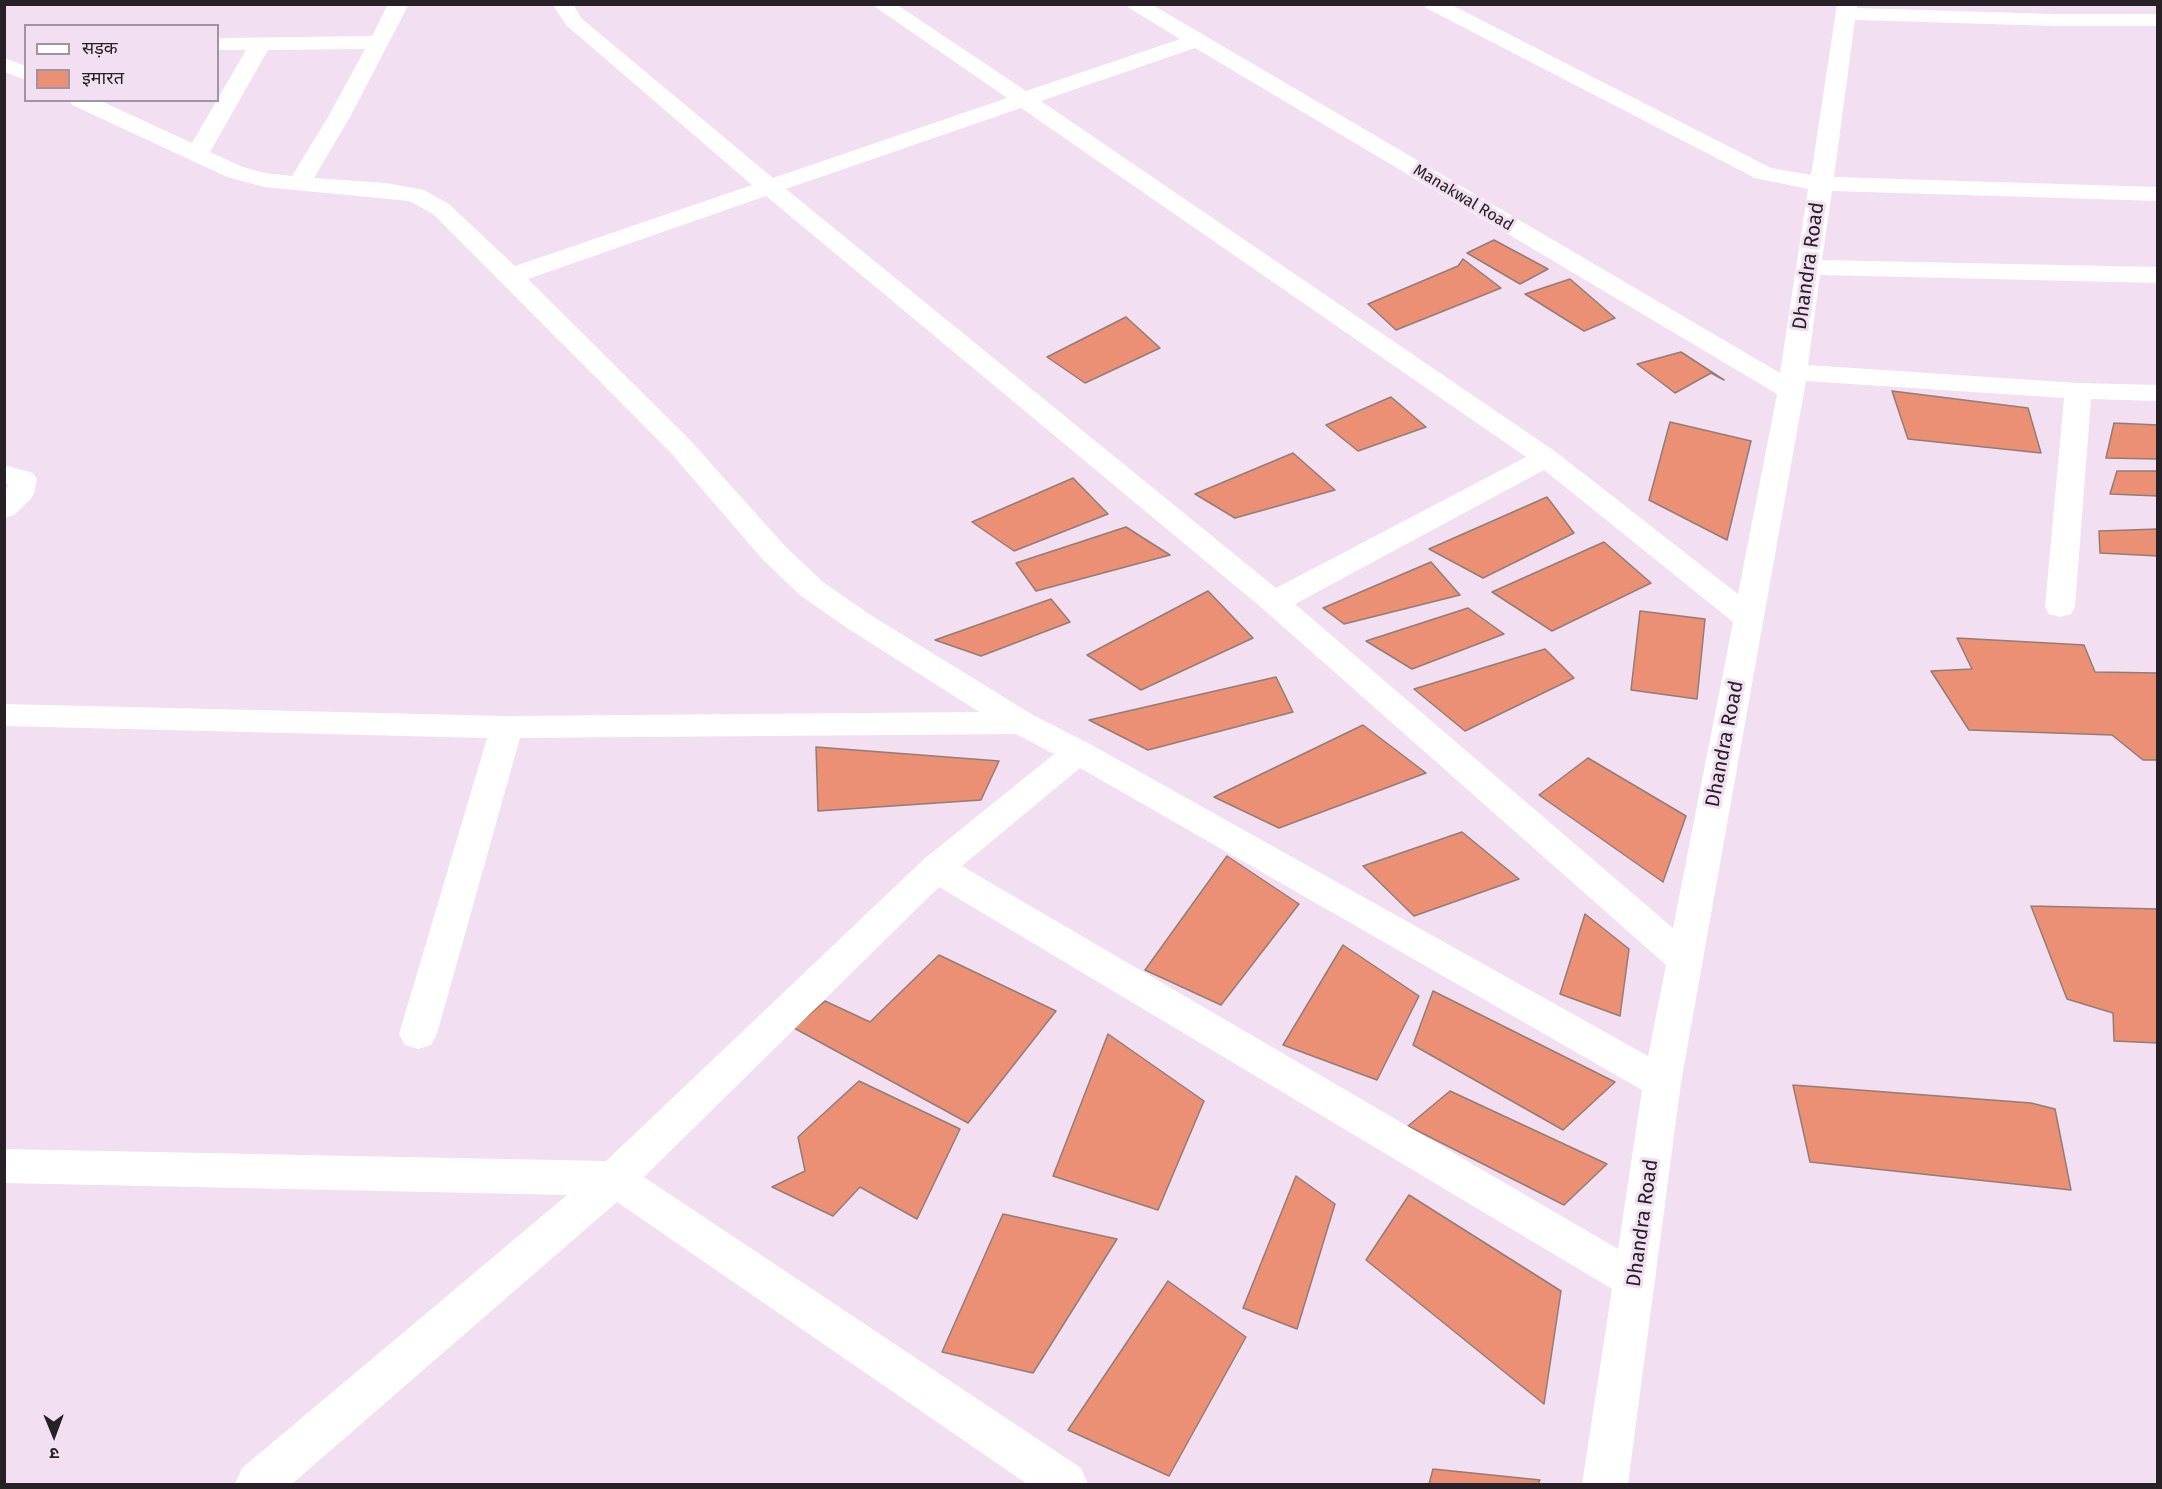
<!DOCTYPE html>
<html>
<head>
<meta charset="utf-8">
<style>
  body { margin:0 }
  #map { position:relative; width:2162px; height:1489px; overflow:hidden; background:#f2dff1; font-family:"Fira Sans","Noto Sans Devanagari",sans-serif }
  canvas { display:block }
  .frame { position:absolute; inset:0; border:6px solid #272127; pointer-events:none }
  .legend { position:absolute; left:24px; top:24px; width:195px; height:78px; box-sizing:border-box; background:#f2dff1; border:2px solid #a193a0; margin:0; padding:8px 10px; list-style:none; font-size:18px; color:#272127 }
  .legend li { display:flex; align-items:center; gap:12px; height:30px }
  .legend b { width:30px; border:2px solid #a193a0 }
  .north { position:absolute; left:24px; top:1405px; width:60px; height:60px; -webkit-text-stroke:4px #f2dff1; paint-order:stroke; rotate:179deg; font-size:16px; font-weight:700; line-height:24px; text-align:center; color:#272127 }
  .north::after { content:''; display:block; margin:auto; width:21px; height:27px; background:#272127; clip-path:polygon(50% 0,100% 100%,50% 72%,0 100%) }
</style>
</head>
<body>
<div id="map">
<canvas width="2162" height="1489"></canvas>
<div class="frame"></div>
<ul class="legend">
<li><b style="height:8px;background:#fff"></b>सड़क</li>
<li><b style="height:16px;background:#eb9075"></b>इमारत</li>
</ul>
<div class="north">उ</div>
</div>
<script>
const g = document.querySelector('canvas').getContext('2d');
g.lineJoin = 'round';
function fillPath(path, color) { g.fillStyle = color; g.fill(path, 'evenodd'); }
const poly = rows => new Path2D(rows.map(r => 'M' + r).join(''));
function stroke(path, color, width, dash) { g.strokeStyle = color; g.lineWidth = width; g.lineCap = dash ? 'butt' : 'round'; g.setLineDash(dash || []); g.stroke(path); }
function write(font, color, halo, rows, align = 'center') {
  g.font = font + ' "Fira Sans",sans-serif'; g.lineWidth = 6; g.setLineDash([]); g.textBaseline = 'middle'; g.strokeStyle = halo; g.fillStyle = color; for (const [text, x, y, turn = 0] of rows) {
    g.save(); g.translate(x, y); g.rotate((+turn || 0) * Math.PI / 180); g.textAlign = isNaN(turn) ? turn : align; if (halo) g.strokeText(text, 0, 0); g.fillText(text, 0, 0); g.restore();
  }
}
const building = poly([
  [1494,240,1548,269,1520,284,1467,253,1494,240],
  [1463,259,1501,288,1396,330,1368,304,1458,266,1463,259],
  [1570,279,1615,318,1584,331,1525,294,1570,279],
  [1126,317,1160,348,1085,383,1047,357,1126,317],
  [1681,352,1724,380,1711,373,1675,393,1637,364,1681,352],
  [1892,391,2028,408,2041,453,1908,439,1892,391],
  [1391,397,1426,427,1358,451,1326,425,1391,397],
  [1670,422,1751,441,1727,540,1649,500,1670,422],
  [2114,423,2158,425,2158,459,2106,458,2114,423],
  [1293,453,1335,490,1235,518,1195,494,1293,453],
  [2117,471,2158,471,2158,496,2110,494,2117,471],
  [1073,478,1108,514,1014,551,972,522,1073,478],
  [1547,497,1574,533,1483,578,1429,549,1547,497],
  [1126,527,1170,555,1036,591,1016,563,1126,527],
  [2158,529,2158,556,2100,553,2099,531,2158,529],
  [1604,542,1651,583,1552,631,1492,592,1604,542],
  [1431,562,1460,595,1344,624,1323,608,1431,562],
  [1208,591,1253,638,1141,690,1087,655,1208,591],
  [1051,599,1070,622,981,656,935,640,1051,599],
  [1468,608,1504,634,1412,669,1366,641,1468,608],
  [1640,611,1705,619,1697,699,1631,690,1640,611],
  [1957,638,2084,645,2095,672,2158,673,2158,760,2143,760,2112,735,1969,730,1931,671,1972,669,1957,638],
  [1545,649,1574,678,1465,731,1414,689,1545,649],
  [1276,677,1293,712,1148,750,1089,720,1276,677],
  [1363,725,1426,773,1279,828,1214,797,1363,725],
  [816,747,999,761,981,800,818,811,816,747],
  [1588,758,1686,816,1663,882,1539,795,1588,758],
  [1462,832,1519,879,1414,916,1363,866,1462,832],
  [1227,856,1299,904,1221,1005,1145,970,1227,856],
  [2031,906,2158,909,2158,1043,2114,1041,2113,1013,2067,999,2031,906],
  [1585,914,1629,949,1620,1016,1560,994,1585,914],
  [1343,945,1419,996,1377,1080,1283,1045,1343,945],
  [939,955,1056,1011,968,1123,794,1028,825,1001,870,1022,939,955],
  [1433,991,1615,1082,1563,1130,1413,1045,1433,991],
  [1108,1034,1204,1101,1158,1210,1053,1176,1108,1034],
  [859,1081,960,1129,917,1219,860,1187,833,1216,772,1187,805,1171,798,1137,859,1081],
  [1793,1085,2031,1103,2055,1109,2071,1190,1810,1162,1793,1085],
  [1450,1091,1607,1164,1564,1205,1408,1126,1450,1091],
  [1296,1176,1335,1204,1297,1329,1243,1308,1296,1176],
  [1409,1195,1561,1291,1544,1404,1366,1260,1409,1195],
  [1003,1214,1117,1239,1033,1373,942,1352,1003,1214],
  [1168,1281,1246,1337,1169,1476,1068,1430,1168,1281],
  [1433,1469,1540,1480,1538,1484,1429,1484,1433,1469]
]);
fillPath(building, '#eb9075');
stroke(building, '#937c75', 1.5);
fillPath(poly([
  [388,4,409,4,350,117,314,178,386,183,424,190,449,204,515,266,752,185,567,26,552,4,573,4,581,18,773,178,1007,98,871,4,896,4,1026,91,1180,39,1129,8,1126,4,1151,4,1780,373,1808,189,1755,178,1426,8,1423,4,1450,4,1771,168,1811,175,1837,4,1857,4,1857,8,2055,14,2158,14,2158,26,2055,26,1855,20,1834,177,2158,187,2158,201,1832,191,1822,260,2158,267,2158,283,1820,275,1808,365,2078,383,2158,385,2158,401,2091,399,2075,607,2071,614,2060,617,2049,614,2045,607,2064,398,1806,381,1681,1083,1628,1484,1582,1484,1612,1289,939,887,644,1177,1081,1468,1088,1484,1027,1484,617,1202,292,1484,235,1484,242,1468,567,1195,4,1183,4,1149,606,1161,924,859,1054,754,1016,734,520,738,437,1034,431,1045,418,1049,405,1045,399,1034,487,738,4,726,4,704,507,716,979,712,847,628,801,596,763,560,670,452,433,214,409,201,264,187,227,177,72,105,69,100,99,100,192,143,246,50,218,50,218,38,372,36,388,4],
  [1195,48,1777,394,1738,594,1556,452,1041,101,1195,48],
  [365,49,328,117,292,176,265,173,243,167,210,152,268,50,365,49],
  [1021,108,1526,457,1276,588,786,189,1021,108],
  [766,196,1263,609,1666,965,1648,1056,1090,744,1033,715,869,614,823,582,785,546,690,440,528,279,766,196],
  [1544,470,1733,622,1673,928,1295,604,1544,470],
  [1080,768,1642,1090,1618,1249,962,866,1080,768],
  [4,58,26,66,26,80,4,72,4,58],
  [4,465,33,473,37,479,34,494,30,500,14,515,4,518,4,493,8,484,4,483,4,465]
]), '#fff');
write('16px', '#272127', '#f2dff1', [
  ["Manakwal Road",1463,198,31]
]);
write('20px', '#272127', '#f2dff1', [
  ["Dhandra Road",1809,266,-82],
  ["Dhandra Road",1725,744,-79],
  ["Dhandra Road",1643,1223,-82]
]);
</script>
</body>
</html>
